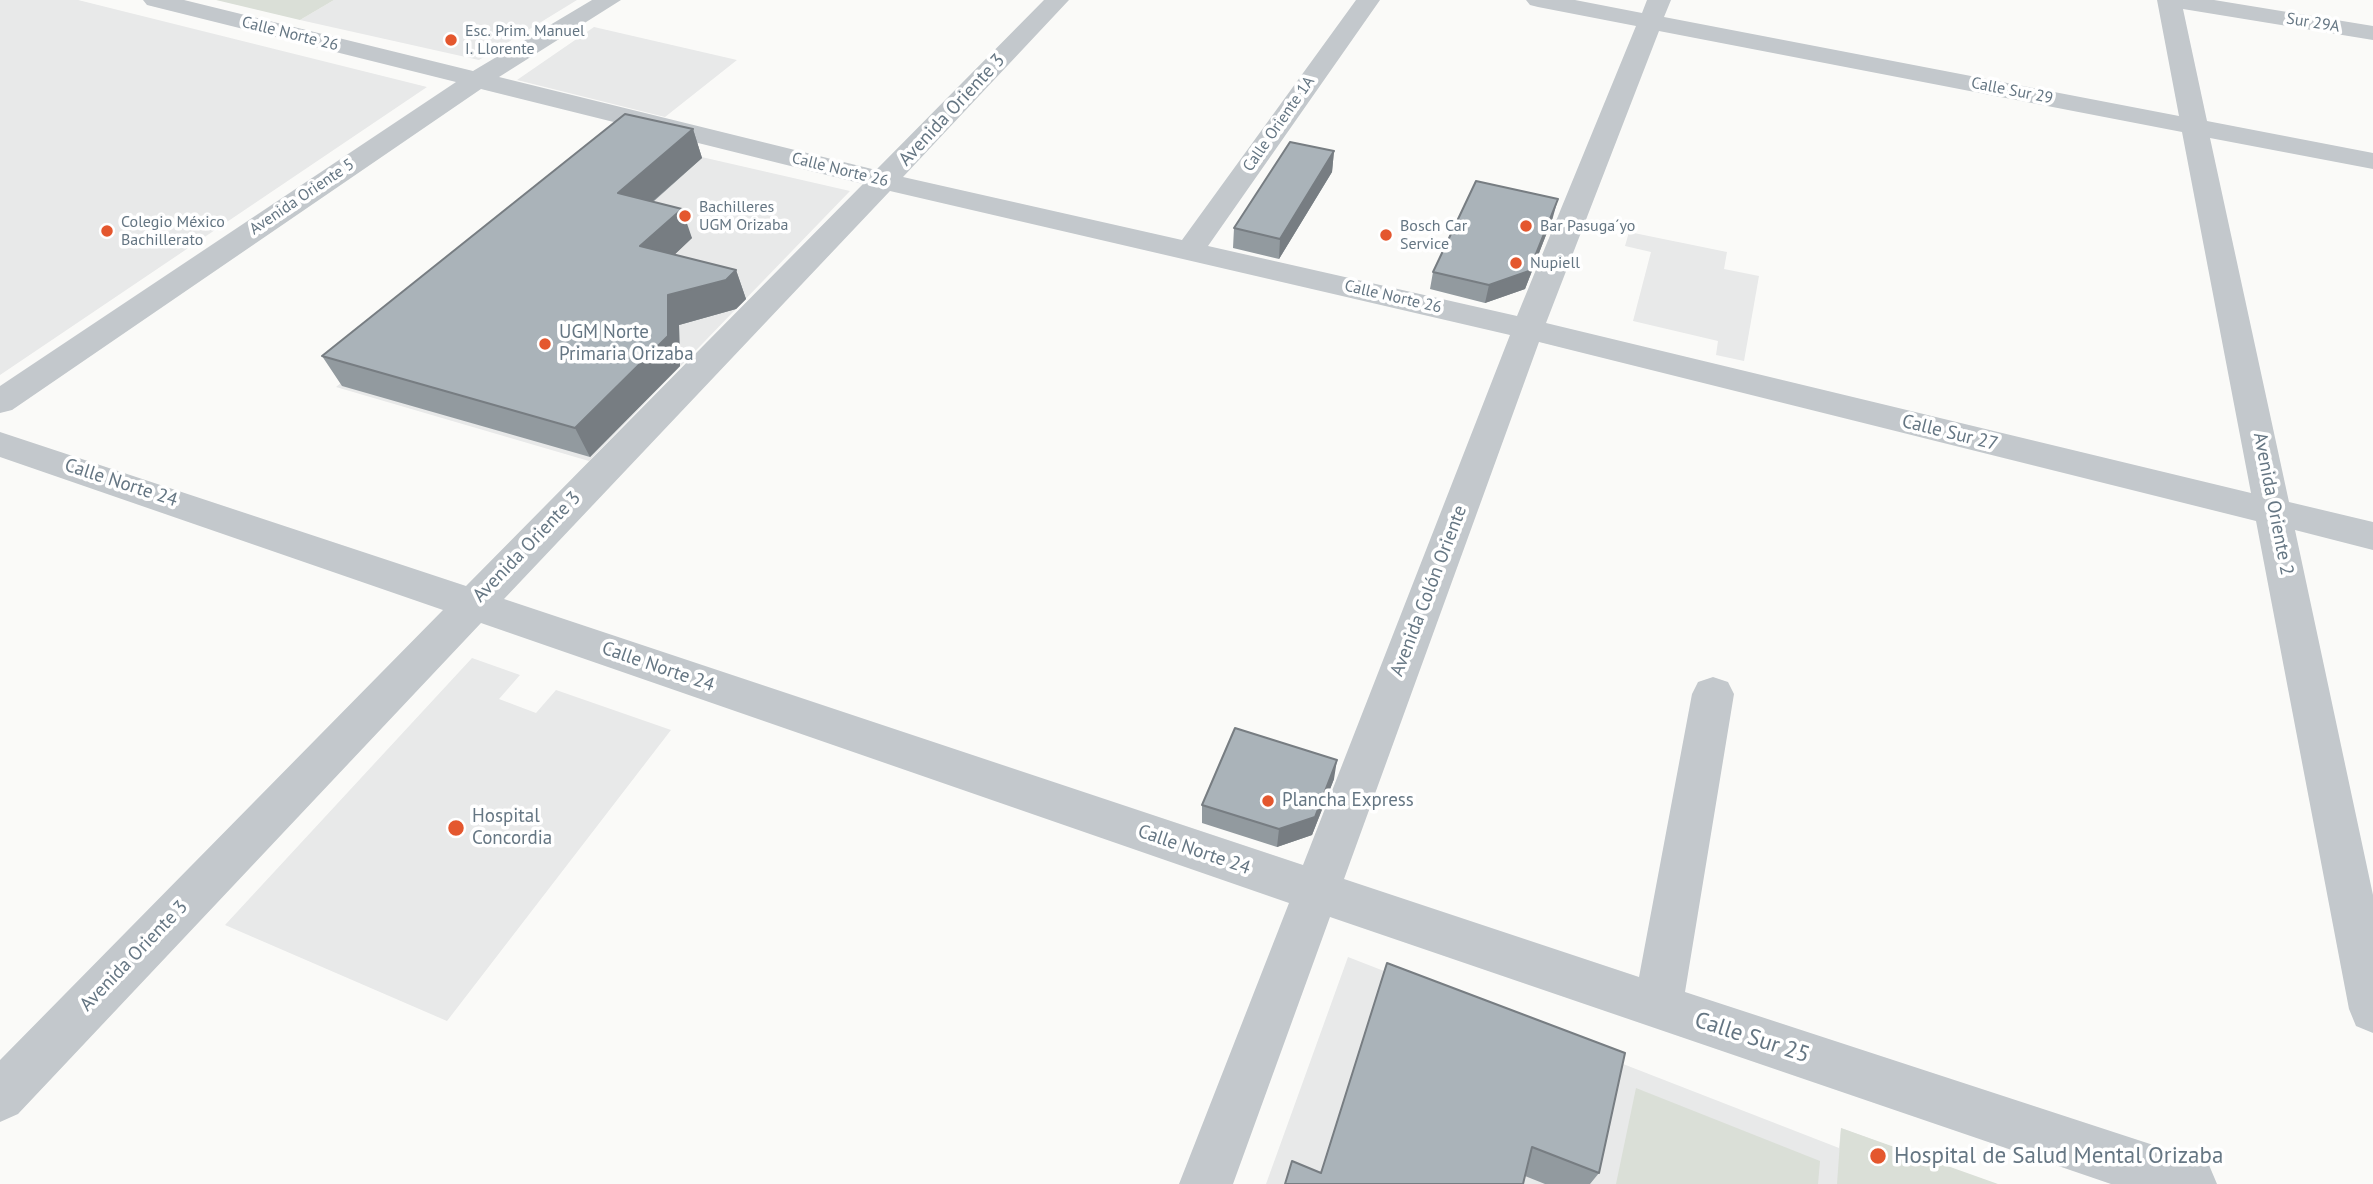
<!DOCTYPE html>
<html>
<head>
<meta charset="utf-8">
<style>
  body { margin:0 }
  canvas { display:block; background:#fafaf8 }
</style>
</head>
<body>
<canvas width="2373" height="1184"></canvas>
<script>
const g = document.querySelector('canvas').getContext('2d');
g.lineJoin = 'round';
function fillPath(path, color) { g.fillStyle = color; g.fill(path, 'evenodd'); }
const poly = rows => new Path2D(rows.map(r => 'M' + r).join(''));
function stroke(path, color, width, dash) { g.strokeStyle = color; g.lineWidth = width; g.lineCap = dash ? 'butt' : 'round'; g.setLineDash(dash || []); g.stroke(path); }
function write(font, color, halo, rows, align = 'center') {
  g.font = font + ' "PT Sans",sans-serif'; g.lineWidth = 7; g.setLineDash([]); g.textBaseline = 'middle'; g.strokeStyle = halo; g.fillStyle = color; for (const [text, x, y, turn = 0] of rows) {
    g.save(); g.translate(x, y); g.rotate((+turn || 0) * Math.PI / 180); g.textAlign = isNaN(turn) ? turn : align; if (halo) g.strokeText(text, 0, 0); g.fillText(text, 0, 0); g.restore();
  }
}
fillPath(poly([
  [0,0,78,0,427,87,0,375],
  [334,0,577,0,479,60,300,20],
  [594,27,737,60,665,117,517,80],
  [636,142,850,191,589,461,336,387],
  [1629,232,1727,252,1724,269,1759,276,1744,361,1716,355,1718,341,1633,321,1651,252,1625,246],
  [472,658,520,675,499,699,536,713,556,690,671,730,447,1021,225,925],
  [1348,957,1839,1148,1841,1128,1994,1184,1266,1184]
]), '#e8e9e9');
fillPath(poly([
  [216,0,334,0,300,20],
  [1636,1088,1820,1161,1818,1184,1616,1184],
  [1841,1128,1998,1184,1837,1184]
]), '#dadfd7');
fillPath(poly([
  [143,0,184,0,473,71,592,0,621,0,499,77,876,170,1044,0,1069,0,903,177,1182,240,1356,0,1380,0,1208,246,1517,316,1636,26,1538,7,1530,5,1526,0,1575,0,1642,13,1647,0,1671,0,1664,17,2179,116,2157,0,2214,0,2373,26,2373,40,2183,9,2207,121,2373,153,2373,169,2210,138,2289,502,2373,522,2373,550,2295,530,2373,895,2373,1033,2356,1026,2349,1009,2256,521,1539,342,1344,879,1639,977,1692,694,1698,682,1713,677,1728,682,1734,694,1685,992,2190,1157,2209,1165,2217,1184,2111,1184,1330,917,1233,1184,1179,1184,1289,903,481,623,18,1114,0,1122,0,1060,443,610,0,457,0,432,466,586,863,184,481,89,12,410,0,413,0,386,456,82,147,5,143,0],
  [1659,31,2182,132,2251,493,1546,323,1659,31],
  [890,191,1510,335,1303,865,504,599,890,191]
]), '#c3c8cc');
fillPath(poly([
  [693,129,702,158,653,202,692,238,674,255,736,270,746,299,736,309,679,325,680,366,590,457,342,386,322,356],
  [1334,151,1332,172,1279,259,1233,248,1234,228],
  [1553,217,1525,289,1485,303,1430,289,1433,272],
  [1334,779,1312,835,1277,847,1202,823,1202,805],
  [1387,963,1599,1173,1590,1184,1545,1184,1525,1176,1321,1173]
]), '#929a9f');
fillPath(poly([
  [693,129,702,158,629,222,618,193],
  [1334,151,1332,172,1279,259,1280,239],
  [1558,199,1553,217,1525,289,1485,303,1489,285],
  [682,209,692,238,652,276,640,246],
  [736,270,746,299,736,309,679,325,680,366,590,457,575,428,668,295],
  [1337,760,1334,779,1312,835,1277,847,1279,829]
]), '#777d82');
const building = poly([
  [625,114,693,129,618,193,682,209,640,246,736,270,726,280,668,295,668,336,575,428,322,356,625,114],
  [1290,142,1334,151,1280,239,1234,228,1290,142],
  [1476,181,1558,199,1529,271,1489,285,1433,272,1476,181],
  [1235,728,1337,760,1315,817,1279,829,1202,805,1235,728],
  [1387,963,1625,1053,1599,1173,1532,1147,1523,1184,1285,1184,1292,1161,1321,1173,1387,963]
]);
fillPath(building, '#aab3b9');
stroke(building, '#777d82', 2);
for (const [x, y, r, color] of [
  [451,40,7,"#e4572e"],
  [685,216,7,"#e4572e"],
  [1526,226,7,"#e4572e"],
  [107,231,7,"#e4572e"],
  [1386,235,7,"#e4572e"],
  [1516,263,7,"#e4572e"],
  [545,344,7,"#e4572e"],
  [1268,801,7,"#e4572e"],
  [456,828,9,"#e4572e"],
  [1878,1156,9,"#e4572e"]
]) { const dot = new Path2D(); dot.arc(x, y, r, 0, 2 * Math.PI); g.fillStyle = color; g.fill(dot); stroke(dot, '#fff', 2.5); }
write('16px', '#657683', '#fff', [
  ["Sur 29A",2313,23,9],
  ["Calle Norte 26",290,34,14],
  ["Calle Sur 29",2012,91,11],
  ["Calle Oriente 1A",1279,124,-55],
  ["Calle Norte 26",840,170,14],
  ["Avenida Oriente 5",302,197,-34],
  ["Calle Norte 26",1393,297,13]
]);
write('16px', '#657683', '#fff', [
  ["Esc. Prim. Manuel",465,31],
  ["I. Llorente",465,49],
  ["Bachilleres",699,207],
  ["UGM Orizaba",699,225],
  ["Colegio México",121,222],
  ["Bachillerato",121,240],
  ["Bosch Car",1400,226],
  ["Service",1400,244],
  ["Bar Pasuga´yo",1540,226],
  ["Nupiell",1530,263]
], 'left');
write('19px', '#657683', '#fff', [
  ["Avenida Oriente 3",952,110,-47],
  ["Calle Sur 27",1950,433,14],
  ["Calle Norte 24",121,483,18],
  ["Avenida Oriente 2",2273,504,79],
  ["Avenida Oriente 3",527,547,-46],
  ["Avenida Colón Oriente",1429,591,-69],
  ["Calle Norte 24",658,667,19],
  ["Calle Norte 24",1194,850,19],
  ["Avenida Oriente 3",134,956,-46]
]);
write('19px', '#657683', '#fff', [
  ["UGM Norte",559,333],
  ["Primaria Orizaba",559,355],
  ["Plancha Express",1282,801],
  ["Hospital",472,817],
  ["Concordia",472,839]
], 'left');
write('23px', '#657683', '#fff', [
  ["Calle Sur 25",1752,1038,18]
]);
write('23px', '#657683', '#fff', [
  ["Hospital de Salud Mental Orizaba",1894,1156]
], 'left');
</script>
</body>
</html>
